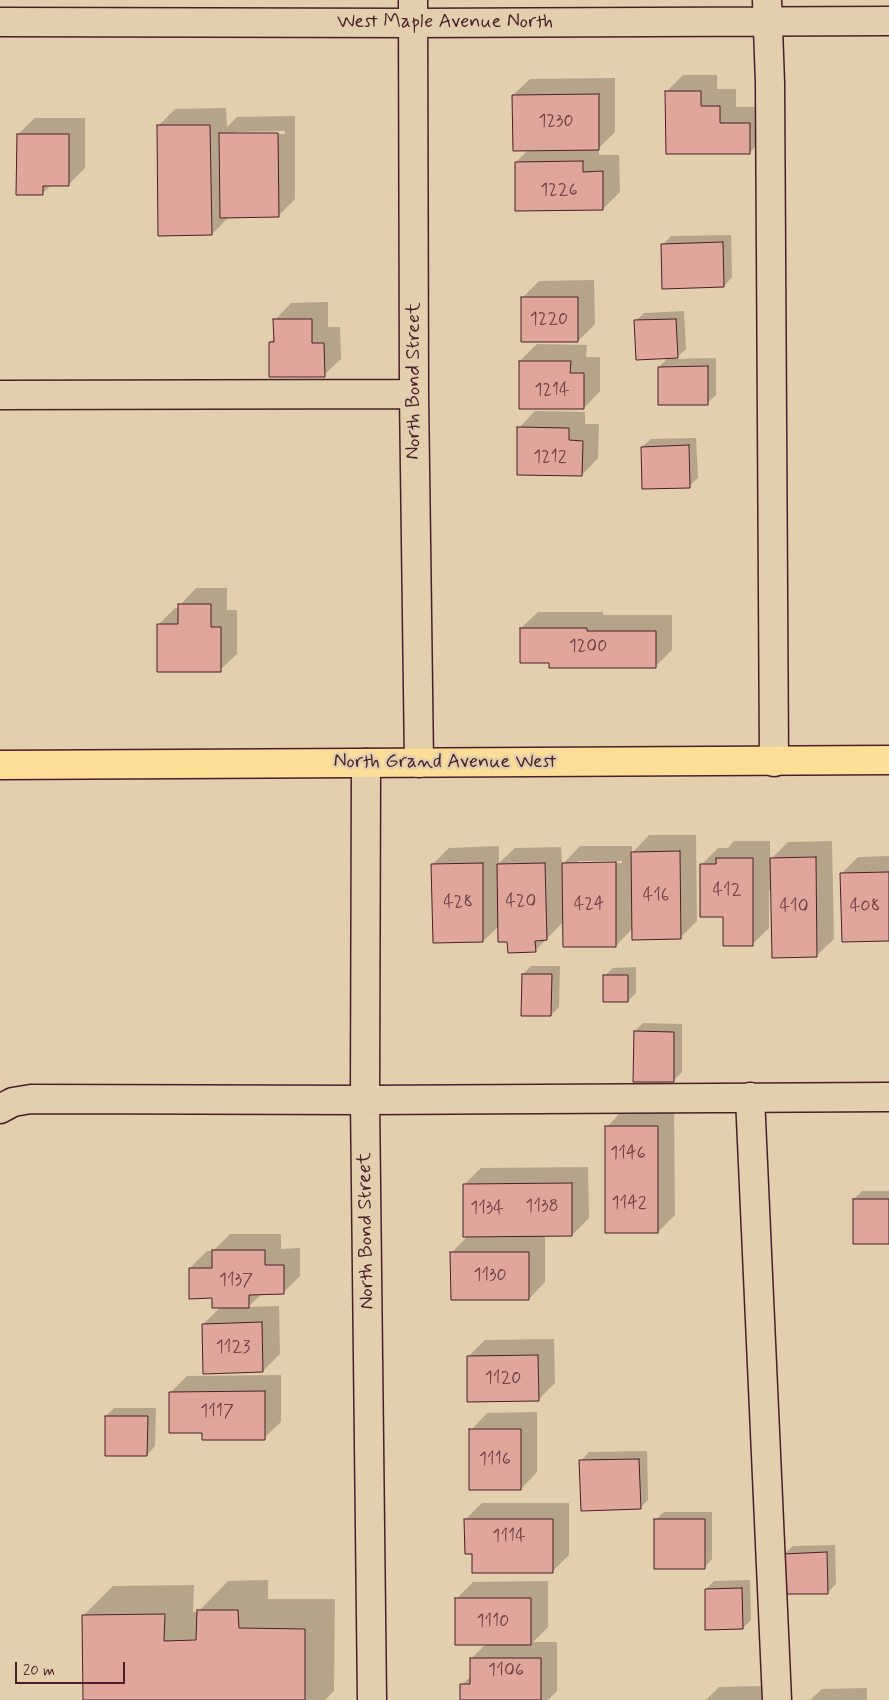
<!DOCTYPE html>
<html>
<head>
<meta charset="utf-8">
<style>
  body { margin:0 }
  #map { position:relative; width:889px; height:1700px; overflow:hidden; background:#e1cfad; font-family:Mynerve,sans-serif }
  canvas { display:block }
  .scale { position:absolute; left:15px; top:1662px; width:110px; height:22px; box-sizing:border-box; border:2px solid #4a1f2b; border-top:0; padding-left:6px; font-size:15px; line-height:18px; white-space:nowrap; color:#4a1f2b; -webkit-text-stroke:4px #e1cfad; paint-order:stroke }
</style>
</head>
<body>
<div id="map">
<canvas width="889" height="1700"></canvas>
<div class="scale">20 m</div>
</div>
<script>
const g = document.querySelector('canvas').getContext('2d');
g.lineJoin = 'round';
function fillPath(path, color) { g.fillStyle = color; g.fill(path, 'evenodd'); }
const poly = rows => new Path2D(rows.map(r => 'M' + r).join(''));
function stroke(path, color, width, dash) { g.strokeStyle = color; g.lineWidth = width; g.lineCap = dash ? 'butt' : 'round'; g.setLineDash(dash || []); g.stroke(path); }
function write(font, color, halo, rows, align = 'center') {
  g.font = font + ' Mynerve,sans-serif'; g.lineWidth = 5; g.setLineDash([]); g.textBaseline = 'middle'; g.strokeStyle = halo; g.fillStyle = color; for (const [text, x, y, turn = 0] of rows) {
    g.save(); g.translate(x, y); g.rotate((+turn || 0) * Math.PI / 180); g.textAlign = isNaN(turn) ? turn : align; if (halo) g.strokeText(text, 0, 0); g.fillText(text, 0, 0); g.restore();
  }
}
fillPath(poly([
  [683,75,717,75,717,89,736,89,736,107,766,107,766,136,749,153,666,92],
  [615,78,615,132,599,148,599,155,619,155,620,192,603,209,516,162,529,149,513,95,530,79],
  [226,108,227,127,237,117,295,116,295,199,278,216,229,217,212,234,158,126,175,109],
  [285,131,285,134,235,134,235,132],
  [35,118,85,118,85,168,68,185,51,185,42,194,18,134],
  [731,235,732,277,724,286,663,245,671,236],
  [594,280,595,324,578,341,522,298,539,281],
  [328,302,328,327,340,327,341,359,324,375,270,342,275,338,275,320,291,303],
  [684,311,686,349,675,359,716,358,716,395,707,403,659,367,669,357,636,321,644,313],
  [537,344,587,345,586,357,600,357,600,391,584,408,520,361],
  [535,411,585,412,585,424,599,424,598,458,582,475,519,428],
  [696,438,698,478,689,486,642,447,651,439],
  [196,588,227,588,227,610,237,610,237,654,220,670,158,625,175,608,180,608,180,605],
  [538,612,603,612,603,615,672,615,672,650,655,667,550,662,521,628],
  [649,835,696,835,697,921,680,938,633,928,616,946,564,921,535,951,509,941,499,926,483,941,433,864,449,848,499,846,499,863,515,848,561,847,562,865,580,846,632,846,632,853],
  [578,861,622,861,622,863,578,864],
  [734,841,770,841,770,860,788,842,832,841,834,939,817,955,772,890,769,890,769,928,752,945,725,916,701,865,718,848,728,848],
  [889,856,889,940,842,873,858,857],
  [531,966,560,966,559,1007,551,1015,523,974],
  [636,967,636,993,628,1001,604,976,613,968],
  [643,1023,682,1024,682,1072,674,1080,635,1031],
  [623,1110,674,1110,675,1215,658,1232,607,1127],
  [588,1167,589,1218,572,1235,545,1235,545,1282,529,1299,451,1253,468,1236,464,1185,481,1168],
  [862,1191,889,1191,889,1243,854,1199],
  [230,1234,281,1234,281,1249,300,1248,300,1276,283,1293,262,1294,248,1307,279,1306,280,1354,263,1371,203,1324,221,1307,190,1268,207,1251,213,1251],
  [554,1339,555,1383,538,1400,468,1357,485,1340],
  [281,1375,281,1422,264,1438,203,1432,171,1392,187,1376],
  [114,1408,156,1408,155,1446,147,1455,106,1416],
  [537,1412,537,1472,521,1489,471,1430,487,1413],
  [647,1451,648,1500,640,1508,581,1461,589,1452],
  [482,1503,569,1503,569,1555,553,1571,473,1553,465,1520],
  [664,1512,712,1512,712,1559,704,1568,655,1520],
  [835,1545,836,1584,827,1593,784,1554,793,1546],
  [268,1580,268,1599,335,1599,334,1691,325,1700,84,1700,83,1616,113,1586,194,1585,193,1612,198,1612,228,1581],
  [750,1580,751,1620,743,1628,706,1589,714,1581],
  [548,1581,548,1627,533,1642,557,1642,557,1691,548,1700,462,1700,462,1685,472,1675,472,1658,486,1644,456,1599,473,1582],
  [765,1686,765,1700,706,1700,719,1687],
  [867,1688,867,1700,810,1700,822,1689]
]), '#0003');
const building = poly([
  [665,91,701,91,701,106,720,106,720,123,750,123,750,154,666,154,665,91],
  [599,94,599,150,513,151,512,95,599,94],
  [157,125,210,125,212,235,158,236,157,125],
  [219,133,278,133,279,217,220,218,219,133],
  [17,134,69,134,69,186,43,186,43,195,16,195,17,134],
  [583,161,583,172,603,171,603,210,515,211,515,162,583,161],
  [723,242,724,287,662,289,661,244,723,242],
  [521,297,578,297,578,342,521,342,521,297],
  [273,319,312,319,312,343,324,343,325,377,269,377,269,342,274,342,273,319],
  [676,319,678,358,636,360,634,320,676,319],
  [519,361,571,361,570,373,584,373,584,409,519,409,519,361],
  [708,366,708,405,658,405,658,367,708,366],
  [517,427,569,428,569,440,583,441,582,476,517,475,517,427],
  [689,445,690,488,642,489,641,447,689,445],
  [178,604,211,604,211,627,221,627,221,672,157,672,157,624,178,624,178,604],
  [520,628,587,628,587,631,656,631,656,668,549,668,549,663,520,663,520,628],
  [680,851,681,939,632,940,631,852,680,851],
  [816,857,817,957,772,958,770,858,816,857],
  [716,858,753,858,753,946,723,946,723,917,700,917,700,864,716,864,716,858],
  [616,862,616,947,563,947,562,863,616,862],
  [483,863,483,942,433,943,431,864,483,863],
  [545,863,547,940,535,941,536,952,508,953,507,942,498,942,497,864,545,863],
  [889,872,889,941,842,942,840,873,889,872],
  [522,974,552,974,551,1016,521,1016,522,974],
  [603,975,628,975,628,1002,603,1002,603,975],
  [634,1031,674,1032,674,1082,633,1082,634,1031],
  [605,1126,658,1126,658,1233,605,1233,605,1126],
  [572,1183,572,1236,463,1237,463,1184,572,1183],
  [853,1199,889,1199,889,1244,853,1244,853,1199],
  [212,1250,265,1250,265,1265,284,1265,284,1294,249,1295,249,1308,212,1308,212,1298,189,1299,189,1268,212,1268,212,1250],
  [450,1252,529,1252,529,1300,451,1300,450,1252],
  [262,1322,263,1372,203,1374,202,1324,262,1322],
  [538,1355,539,1401,467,1402,467,1356,538,1355],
  [265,1391,265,1440,202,1440,202,1433,169,1433,169,1392,265,1391],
  [105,1416,148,1416,147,1456,105,1456,105,1416],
  [469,1429,521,1429,521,1490,469,1490,469,1429],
  [639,1459,641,1509,581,1511,579,1460,639,1459],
  [464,1519,553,1519,553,1573,472,1573,472,1554,465,1554,464,1519],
  [654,1519,705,1519,705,1569,654,1569,654,1519],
  [827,1552,828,1594,784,1594,783,1554,827,1552],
  [742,1588,743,1629,705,1630,705,1589,742,1588],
  [455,1598,531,1598,531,1645,455,1645,455,1598],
  [197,1610,238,1610,239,1628,305,1629,305,1700,83,1700,82,1615,165,1614,164,1641,196,1640,197,1610],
  [470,1658,541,1658,541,1700,460,1700,460,1684,470,1684,470,1658]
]);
fillPath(building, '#e0a69c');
stroke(building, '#4a1f2b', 1);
const minor = poly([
  [413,0,414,394,419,763],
  [767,0,770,83,774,762],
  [0,22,413,23,889,21],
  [0,395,414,394],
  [366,763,365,1100,372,1700],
  [750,1097,777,1700],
  [0,1109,13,1102,31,1099,365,1100,889,1097]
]);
const major = poly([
  [0,765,889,760]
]);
stroke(minor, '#4a1f2b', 31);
stroke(major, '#4a1f2b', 31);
stroke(minor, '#e1cfad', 28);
stroke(major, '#fcde96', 28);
write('18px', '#704147', null, [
  ["1230",556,122],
  ["1226",559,191],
  ["1220",549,320],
  ["1214",552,391],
  ["1212",550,458],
  ["1200",588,647],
  ["412",727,891],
  ["416",656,896],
  ["420",521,902],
  ["428",458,903],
  ["424",589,905],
  ["410",794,907],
  ["408",865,907],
  ["1146",628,1154],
  ["1142",629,1204],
  ["1138",542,1207],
  ["1134",487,1209],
  ["1130",490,1276],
  ["1137",236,1281],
  ["1123",233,1348],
  ["1120",503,1379],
  ["1117",217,1412],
  ["1116",495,1460],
  ["1114",509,1537],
  ["1110",493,1622],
  ["1106",506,1671]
]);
write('20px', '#4a1f2b', '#e1cfad', [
  ["West Maple Avenue North",445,23],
  ["North Bond Street",415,381,-90],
  ["North Grand Avenue West",445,763],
  ["North Bond Street",367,1231,-91]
]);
</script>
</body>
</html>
